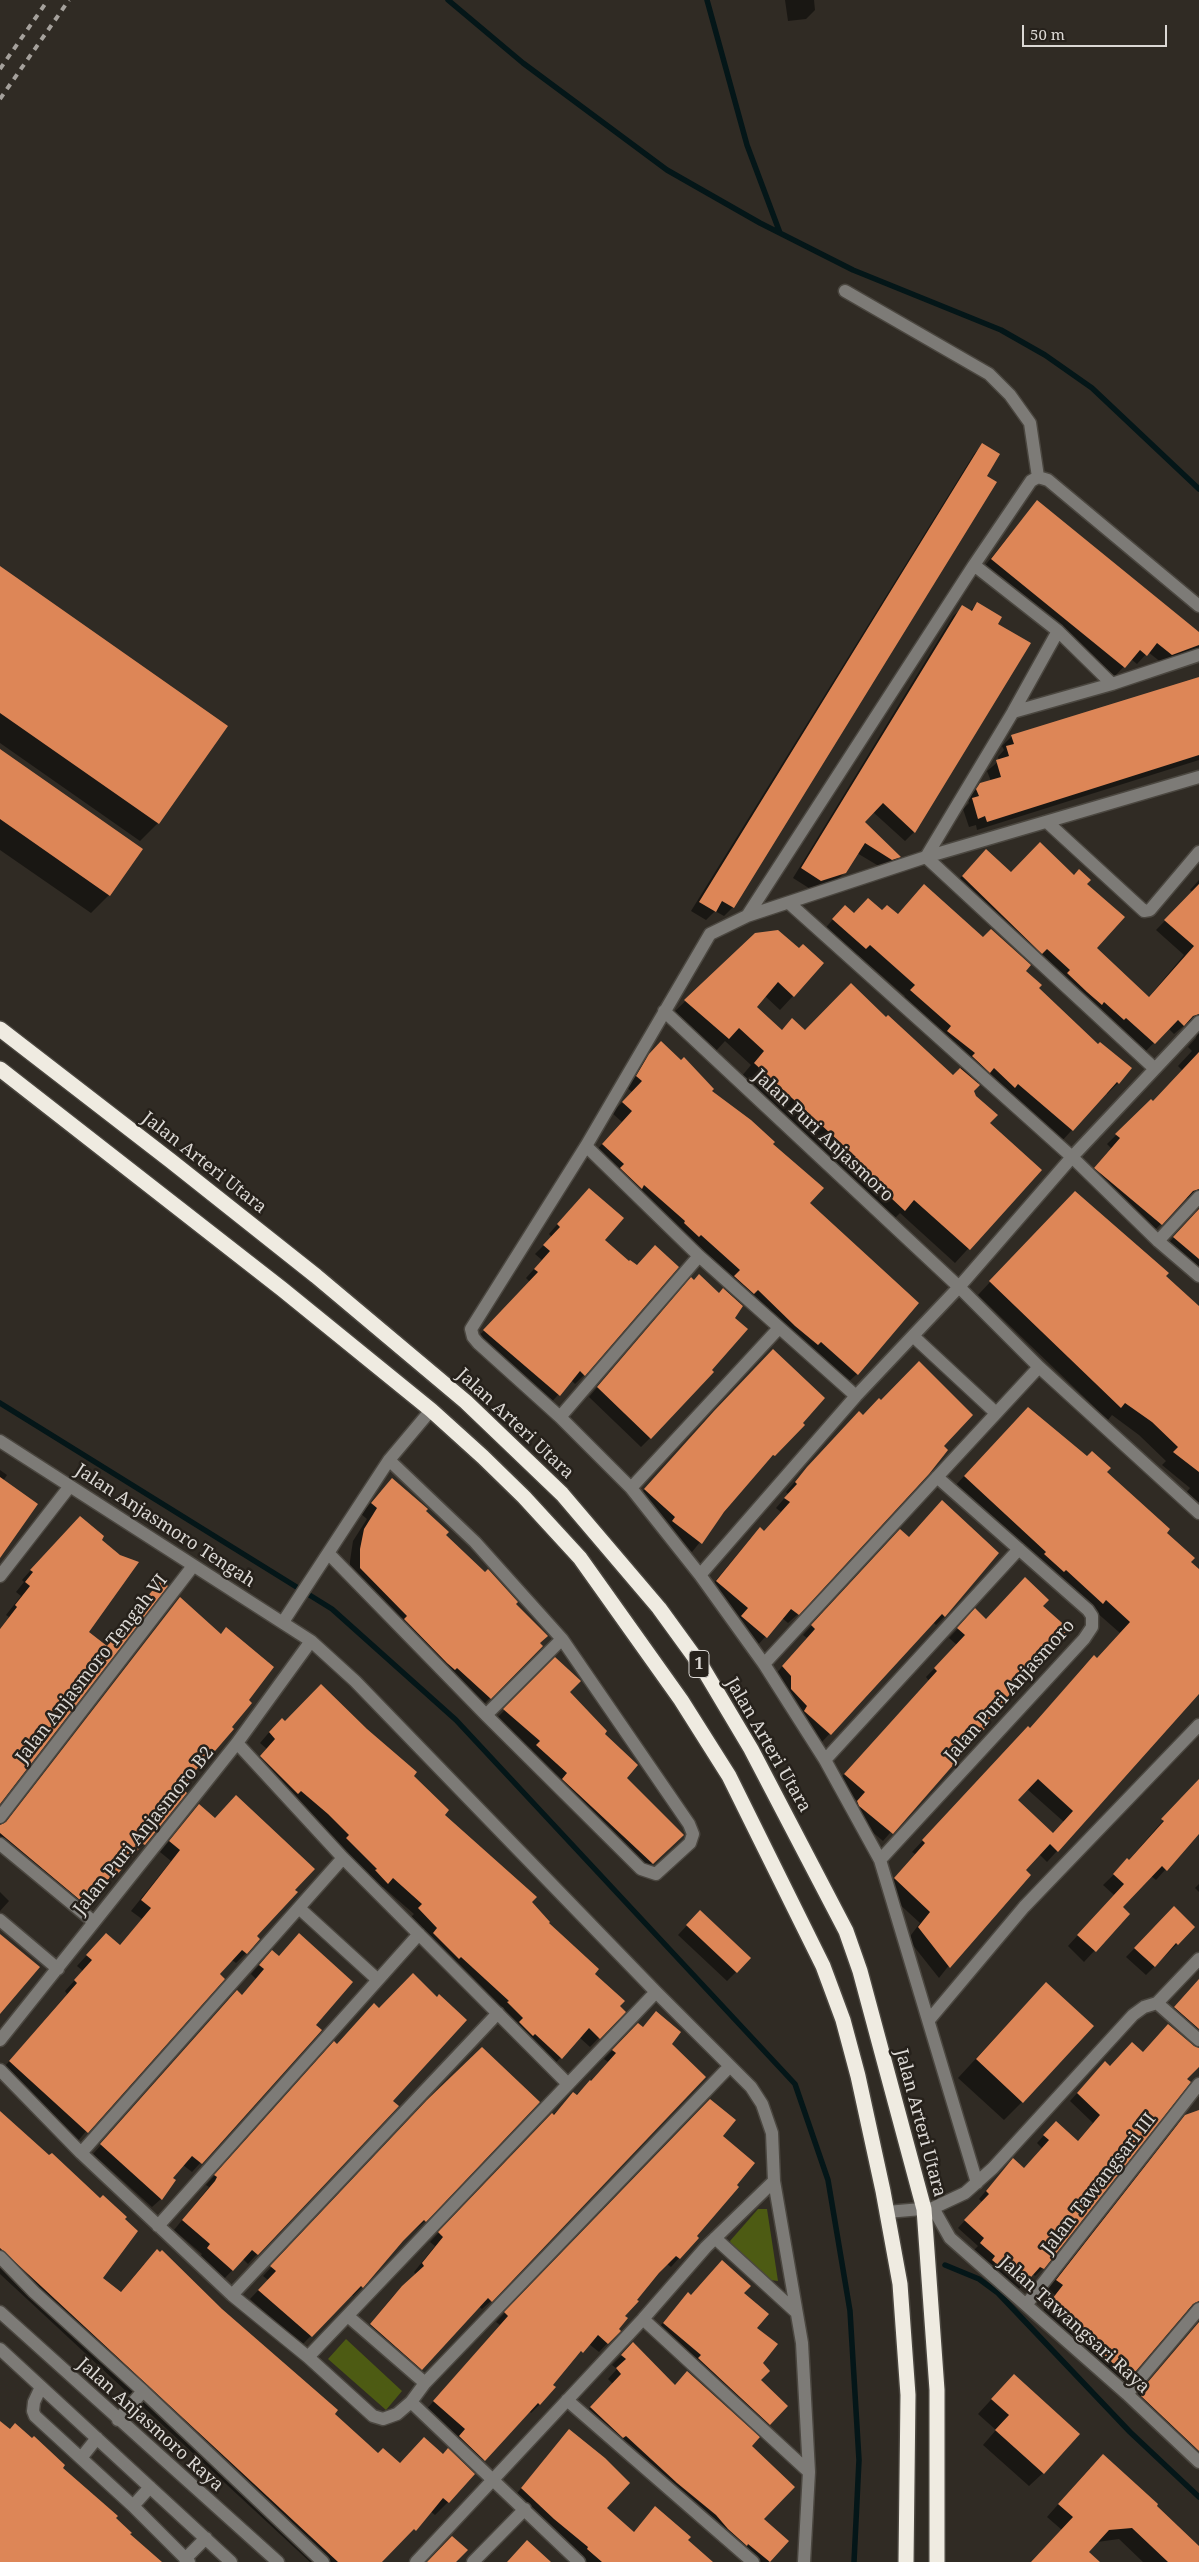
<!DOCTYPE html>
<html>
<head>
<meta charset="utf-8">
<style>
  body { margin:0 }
  #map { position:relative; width:1199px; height:2562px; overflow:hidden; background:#302b24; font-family:"Noto Serif",serif }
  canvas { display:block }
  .scale { position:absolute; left:1022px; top:25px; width:145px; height:22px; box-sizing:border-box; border:2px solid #dbd8d4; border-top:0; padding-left:6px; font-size:15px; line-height:18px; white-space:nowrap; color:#dbd8d4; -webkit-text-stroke:4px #26211b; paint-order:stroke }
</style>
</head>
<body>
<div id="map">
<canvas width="1199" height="2562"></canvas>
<div class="scale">50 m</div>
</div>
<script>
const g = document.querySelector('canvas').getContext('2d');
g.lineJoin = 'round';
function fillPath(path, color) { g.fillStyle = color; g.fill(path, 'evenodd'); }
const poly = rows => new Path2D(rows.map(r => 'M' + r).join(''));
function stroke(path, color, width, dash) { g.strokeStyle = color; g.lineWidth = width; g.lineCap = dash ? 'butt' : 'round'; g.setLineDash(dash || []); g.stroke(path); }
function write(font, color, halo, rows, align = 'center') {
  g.font = font + ' "Noto Serif",serif'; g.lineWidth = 5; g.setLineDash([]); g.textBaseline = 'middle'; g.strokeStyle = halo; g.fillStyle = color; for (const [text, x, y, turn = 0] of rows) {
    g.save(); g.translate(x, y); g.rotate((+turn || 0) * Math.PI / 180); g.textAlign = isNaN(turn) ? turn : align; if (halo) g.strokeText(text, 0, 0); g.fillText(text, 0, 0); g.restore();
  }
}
fillPath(poly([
  [758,2209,767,2209,778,2281,770,2280,733,2249,730,2241],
  [346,2339,402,2391,386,2410,328,2359]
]), '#4d5b13');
fillPath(poly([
  [785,0,814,0,815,10,806,19,788,21],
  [982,445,985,476,996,482,733,907,724,916,715,911,706,920,691,911,974,454],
  [1037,501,1199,634,1199,650,1162,663,1148,652,1137,664,1131,659,1115,676,983,568],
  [0,568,158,823,140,841,0,743],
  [977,604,997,624,1029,644,914,832,905,841,873,812,863,822,899,857,890,866,882,868,857,853,845,872,835,882,812,890,793,878,953,616,963,607,970,611],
  [1199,678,1199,760,977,830,976,825,969,827,963,809,969,803,968,799,980,784,991,781,987,771,999,761,998,757,1004,750,1002,746,1012,736],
  [0,750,109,895,91,913,0,850],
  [977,860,1011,874,1074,876,1086,884,1095,948,1148,998,1184,955,1156,930,1193,892,1190,890,1199,880,1199,1274,1165,1247,1196,1213,1198,1205,1195,1200,1187,1198,1184,1200,1152,1233,1086,1178,1111,1148,1107,1144,1151,1101,1153,1103,1183,1071,1178,1066,1192,1051,1188,1047,1196,1038,1198,1030,1195,1025,1187,1023,1174,1034,1168,1028,1145,1052,953,886],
  [882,912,983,939,1024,971,1118,1083,1107,1094,1106,1092,1062,1141,983,1078,977,1084,973,1091,988,1123,1040,1170,955,1263,900,1213,890,1223,843,1171,741,1077,751,1065,725,1041,715,1052,672,1014,755,934,793,996,780,1010,765,996,755,1007,781,1031,792,1020,805,1031,886,1019,953,1077,965,1064,900,1001,905,996,858,955,855,959,823,931,834,918],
  [650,1054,710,1091,771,1144,808,1204,857,1374,846,1384,747,1300,650,1438,641,1447,589,1397,682,1288,719,1294,730,1282,633,1195,630,1199,611,1180,614,1175,592,1155,622,1122,612,1113,632,1092,626,1087,639,1067],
  [580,1198,603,1240,584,1375,575,1384,571,1380,550,1404,475,1340,530,1282,526,1278,542,1260,535,1254,552,1237,549,1234],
  [1062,1205,1164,1276,1199,1307,1199,1504,1186,1493,1190,1488,1162,1465,1166,1461,1139,1435,1112,1415,1108,1420,978,1295],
  [773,1351,774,1455,764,1463,692,1552,665,1530,636,1499,705,1421],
  [863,1416,798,1614,788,1623,782,1618,757,1646,732,1626,739,1618,707,1591,751,1538,764,1532,781,1512,776,1508,788,1494,786,1492,798,1478,850,1422],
  [1017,1419,1105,1472,1199,1571,1199,1693,1057,1851,1047,1862,1039,1854,1024,1870,939,1978,908,1939,920,1923,884,1890,915,1854,912,1852,1018,1739,1035,1724,1083,1667,1094,1656,1096,1659,1120,1633,954,1487],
  [1027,1789,1064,1822,1053,1834,1016,1800],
  [0,1470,7,1475,3,1481,0,1553],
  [381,1491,425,1511,444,1536,515,1604,542,1646,479,1709,445,1678,443,1680,394,1630,397,1627,350,1579,350,1561,353,1541,367,1519,361,1514],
  [70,1527,87,1632,106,1647,161,1581,0,1802,0,1629,9,1617,6,1615,21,1596,16,1592,24,1582,22,1580],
  [908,1538,945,1616,936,1625,933,1622,821,1743,774,1676,807,1638,803,1635,891,1540],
  [180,1598,220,1635,226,1629,248,1701,230,1728,232,1729,214,1750,205,1760,203,1759,144,1844,76,1913,0,1850,0,1826,4,1825],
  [1042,1606,1010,1694,883,1841,851,1814,849,1811,857,1801,836,1783,929,1681,926,1677,957,1645,949,1638,967,1619,986,1621],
  [555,1659,568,1692,603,1734,625,1778,674,1843,642,1872,529,1754,532,1750,496,1719],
  [285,1722,412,1776,443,1815,530,1902,594,1974,624,2012,590,2047,579,2037,552,2067,409,1919,414,1914,383,1887,378,1892,338,1848,340,1846,318,1823,251,1766,267,1749,260,1743,272,1729],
  [1199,1779,1199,1832,1156,1880,1151,1876,1121,1908,1128,1914,1084,1962,1068,1946,1114,1895,1103,1885,1128,1861],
  [199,1805,293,1890,255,1937,246,1953,236,1963,232,1960,77,2142,0,2072,67,1994,65,1991,83,1971,77,1966,96,1945,119,1946,142,1919,131,1911,171,1861,160,1852],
  [1199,1884,1199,1892,1195,1888],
  [0,1892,9,1901,0,1911],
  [1174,1908,1194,1927,1146,1975,1126,1957],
  [691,1921,736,1972,727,1981,678,1935],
  [263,1961,320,2031,192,2172,183,2165,172,2178,161,2199,152,2207,93,2154,228,2000,242,1996,256,1979,251,1974],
  [1199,1980,1199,2046,1198,2042,1167,2015],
  [1028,2002,1022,2102,1004,2120,958,2078],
  [656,2013,670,2045,704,2078,491,2301,482,2309,478,2306,413,2378,362,2334,393,2296,416,2275,414,2272,435,2246,430,2242,543,2123,591,2082,608,2062,604,2059,638,2024,642,2028],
  [337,2046,392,2101,257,2254,248,2264,243,2259,223,2280,199,2258,202,2254,174,2230,209,2187,206,2185,325,2052],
  [1193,2048,1199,2049,1199,2065,1186,2079,1189,2082,1043,2268,1035,2276,1033,2274,1015,2293,973,2251,978,2246,958,2228,982,2202,979,2199,1006,2167,1024,2169,1042,2148,1037,2143,1049,2130,1077,2142,1093,2123,1070,2101,1098,2070,1143,2054],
  [710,2100,735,2185,737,2187,679,2258,671,2267,667,2264,623,2316,617,2329,619,2331,599,2352,589,2344,572,2360,551,2385,540,2404,531,2413,529,2411,475,2469,425,2411,500,2325,496,2322],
  [538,2102,425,2221,402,2241,362,2287,353,2296,351,2294,302,2345,250,2299,268,2280,263,2276,418,2111],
  [1199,2112,1199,2469,1134,2398,1197,2325,1199,2320,1196,2312,1190,2309,1185,2312,1120,2386,1041,2313,1055,2295,1048,2289,1176,2126,1185,2116],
  [0,2113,102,2279,120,2293,144,2264,221,2310,378,2454,399,2464,411,2452,448,2502,435,2515,430,2511,382,2562,310,2562,0,2274],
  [742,2293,755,2328,761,2363,759,2381,770,2425,761,2433,655,2332,680,2303,691,2296],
  [633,2344,675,2386,750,2446,762,2519,787,2541,768,2562,748,2562,581,2417,613,2384,608,2379,617,2369,612,2365],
  [1000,2390,1043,2473,1029,2486,983,2445,996,2430,978,2414],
  [561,2439,605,2508,633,2533,647,2517,686,2540,711,2562,585,2562,514,2497],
  [1090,2468,1155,2506,1199,2547,1199,2562,1143,2562,1119,2539,1097,2542,1088,2552,1098,2562,1032,2562,1062,2530,1047,2517]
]), '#0007');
stroke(poly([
  [448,0,523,63,667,170,760,223,853,270,1001,330,1045,355,1092,388,1199,489],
  [707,0,747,145,780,233],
  [0,1403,332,1609,456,1720,795,2084,828,2180,850,2311,859,2460,854,2562],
  [945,2265,979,2279,998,2293,1130,2432,1199,2497]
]), '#041618', 5.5);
fillPath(poly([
  [982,443,1000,454,987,476,997,482,734,908,722,901,716,912,699,902],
  [1037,500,1199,632,1199,645,1172,655,1157,643,1147,656,1140,650,1125,668,991,559],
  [0,566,228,726,159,824,0,713],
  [977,602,1002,617,998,624,1031,643,915,833,883,803,865,822,901,857,892,860,865,843,846,873,821,881,801,868,962,605,972,611],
  [1199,677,1199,755,987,822,985,816,978,819,972,798,979,796,976,789,980,783,1001,777,996,760,1009,756,1006,746,1014,744,1011,735],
  [0,749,143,849,110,896,0,819],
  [1040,842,1074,875,1079,869,1091,880,1087,884,1125,917,1097,948,1149,997,1194,946,1164,920,1199,884,1199,1014,1193,1016,1184,1026,1178,1020,1155,1044,1126,1018,1124,1020,1104,1002,1102,1005,1087,992,1067,973,1070,970,1047,949,1042,954,962,876,986,849,1011,872],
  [924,884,983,937,991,929,1031,965,1026,971,1042,985,1039,988,1098,1044,1100,1042,1132,1068,1119,1084,1117,1082,1073,1131,1018,1084,1015,1088,994,1068,990,1073,972,1056,975,1053,947,1031,951,1026,910,990,915,985,870,945,866,949,832,919,845,905,854,913,868,898,882,910,887,905,898,914],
  [778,930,799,948,803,944,824,963,794,997,778,982,757,1007,782,1030,792,1018,805,1030,851,983,886,1017,888,1015,953,1075,960,1068,980,1085,974,1091,976,1096,998,1115,990,1123,1042,1170,970,1250,914,1200,905,1211,875,1183,877,1182,853,1159,856,1157,754,1063,764,1051,739,1028,729,1039,684,1000,755,933],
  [661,1041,681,1060,684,1057,714,1089,712,1091,751,1120,775,1142,773,1144,824,1188,810,1203,919,1303,858,1375,821,1342,818,1345,795,1326,758,1290,754,1294,734,1276,740,1270,701,1235,699,1237,684,1223,685,1221,644,1185,642,1189,620,1168,624,1164,602,1144,632,1111,622,1102,642,1081,636,1076,649,1054],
  [1199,1052,1199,1189,1193,1191,1162,1225,1094,1168,1120,1138,1115,1134,1151,1099,1153,1101],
  [589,1188,624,1218,605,1240,629,1261,630,1260,637,1265,655,1245,679,1267,585,1376,580,1371,560,1396,483,1330,538,1272,534,1269,550,1251,543,1245,560,1227,557,1224],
  [1075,1191,1169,1273,1166,1276,1199,1306,1199,1472,1173,1452,1178,1447,1152,1422,1125,1403,1121,1408,989,1281],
  [1199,1209,1199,1259,1173,1237],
  [699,1274,719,1293,723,1288,743,1306,735,1318,748,1329,712,1370,714,1372,651,1439,597,1387,691,1277,694,1280],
  [773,1349,825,1398,803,1423,805,1425,775,1456,773,1455,724,1512,702,1544,672,1521,675,1517,644,1489,714,1411],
  [919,1361,973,1415,944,1446,948,1450,929,1474,799,1615,791,1609,767,1638,741,1616,748,1608,716,1581,760,1527,764,1531,790,1502,784,1498,797,1484,795,1482,807,1467,859,1411,863,1415,879,1398,881,1400],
  [1028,1407,1087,1456,1092,1451,1111,1468,1107,1472,1170,1529,1167,1533,1195,1558,1191,1562,1199,1569,1199,1694,1058,1852,1050,1844,1026,1870,1031,1875,950,1968,918,1927,930,1912,894,1878,925,1843,922,1840,1028,1726,1030,1728,1045,1711,1094,1655,1097,1658,1130,1622,1106,1600,1103,1604,1066,1570,1064,1572,1044,1554,1046,1552,964,1476],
  [1038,1779,1073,1811,1053,1833,1018,1800],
  [0,1477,38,1504,0,1558],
  [392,1478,428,1509,426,1511,449,1532,446,1535,485,1572,488,1569,518,1602,516,1604,548,1636,540,1643,543,1646,491,1699,457,1668,455,1670,447,1663,404,1619,407,1616,360,1568,360,1549,364,1529,377,1508,371,1503],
  [942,1500,999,1553,945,1617,942,1614,831,1735,804,1711,807,1706,791,1689,791,1676,782,1666,815,1629,811,1625,900,1529,909,1537],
  [80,1516,104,1536,102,1540,120,1555,139,1562,89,1632,107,1646,161,1580,168,1586,0,1804,0,1629,17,1607,15,1605,30,1586,25,1582,33,1572,30,1570],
  [1025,1577,1049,1600,1043,1606,1070,1630,1010,1694,987,1722,989,1724,893,1834,859,1806,857,1801,865,1792,844,1774,937,1671,934,1668,965,1635,957,1628,975,1608,986,1619],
  [180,1597,221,1634,226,1627,274,1667,249,1700,252,1703,232,1727,234,1729,215,1751,212,1749,193,1774,194,1776,183,1789,187,1793,145,1845,143,1844,116,1876,113,1874,86,1905,0,1833,0,1825,6,1822],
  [555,1657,581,1681,570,1692,607,1731,605,1734,638,1765,627,1778,684,1835,653,1864,562,1779,567,1773,536,1745,540,1741,503,1709],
  [321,1684,367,1729,417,1772,414,1776,449,1810,445,1815,537,1897,532,1902,550,1922,549,1923,599,1969,595,1974,625,2001,620,2006,626,2012,600,2039,589,2028,562,2059,535,2034,533,2036,519,2022,523,2018,507,2002,509,2001,461,1957,459,1959,433,1933,437,1928,418,1908,422,1904,393,1878,388,1884,375,1870,377,1869,346,1838,349,1835,328,1814,301,1791,298,1794,260,1756,275,1739,269,1732,282,1718,285,1721],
  [1199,1779,1199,1834,1167,1871,1162,1866,1123,1907,1130,1914,1096,1952,1077,1935,1124,1884,1113,1874,1127,1858,1129,1860,1164,1821,1161,1819],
  [236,1795,315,1869,295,1890,298,1892,257,1936,260,1939,247,1954,242,1950,220,1974,225,1979,88,2133,9,2061,77,1983,74,1980,92,1960,86,1955,106,1933,120,1945,151,1908,141,1900,180,1850,169,1841,199,1804,215,1818],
  [1174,1906,1195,1927,1178,1945,1176,1943,1155,1967,1134,1948],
  [700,1910,751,1958,737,1973,686,1925],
  [299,1933,353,1982,316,2025,322,2030,202,2164,192,2156,173,2178,176,2180,162,2200,100,2144,237,1990,242,1995,264,1969,259,1965,272,1950,279,1956],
  [0,1934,40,1967,0,2014],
  [413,1973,437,1997,439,1994,467,2020,393,2101,399,2106,258,2255,252,2250,233,2271,207,2248,210,2244,182,2220,215,2181,217,2177,214,2175,334,2041,337,2044,374,2003,379,2008],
  [1199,1979,1199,2029,1174,2007],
  [1046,1982,1094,2026,1023,2103,976,2059],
  [656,2011,681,2032,672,2044,706,2077,492,2302,488,2298,422,2370,370,2324,402,2286,424,2266,422,2263,443,2237,438,2232,552,2113,554,2115,573,2092,577,2095,590,2080,591,2081,616,2053,612,2050,638,2023,643,2027],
  [1168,2024,1194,2046,1199,2048,1199,2067,1187,2079,1191,2082,1044,2269,1040,2267,1023,2286,992,2260,995,2256,980,2243,984,2238,964,2220,989,2194,986,2191,1013,2158,1024,2168,1049,2140,1043,2135,1056,2121,1078,2141,1100,2115,1077,2093,1105,2061,1110,2066,1132,2042,1143,2052],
  [482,2047,540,2102,426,2222,424,2220,403,2241,363,2288,361,2286,312,2337,258,2290,276,2271,270,2266,427,2100],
  [710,2099,736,2120,723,2136,755,2163,737,2185,739,2187,697,2236,699,2238,680,2259,676,2256,659,2273,637,2300,639,2301,625,2316,628,2318,619,2329,621,2331,608,2344,598,2335,583,2353,581,2351,553,2385,556,2387,540,2405,538,2403,485,2461,459,2436,465,2429,433,2401,508,2316,504,2312],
  [1199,2110,1199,2301,1193,2304,1130,2378,1072,2328,1075,2324,1049,2303,1063,2285,1056,2280,1185,2115],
  [0,2111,49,2155,52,2153,100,2198,103,2195,127,2217,125,2219,138,2231,103,2278,121,2292,157,2249,160,2252,162,2250,222,2309,338,2410,335,2414,378,2453,383,2448,400,2463,424,2437,443,2454,448,2448,475,2474,449,2503,443,2498,416,2531,414,2529,382,2562,338,2562,0,2248],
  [722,2260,751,2286,744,2293,769,2314,757,2328,778,2344,763,2363,770,2371,761,2380,788,2406,770,2425,698,2358,701,2355,663,2323,688,2292,691,2295],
  [1199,2322,1199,2451,1141,2396,1145,2391,1142,2389],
  [633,2342,675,2385,687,2371,760,2437,752,2446,795,2487,764,2519,789,2541,770,2562,748,2544,747,2546,728,2529,716,2515,677,2483,626,2436,623,2438,590,2407,621,2374,616,2368,626,2359,621,2355],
  [1014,2374,1080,2434,1044,2474,995,2430,1009,2415,991,2399],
  [0,2421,10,2429,15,2423,32,2438,34,2436,65,2465,63,2468,118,2516,116,2518,132,2533,130,2534,162,2562,0,2562],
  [569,2429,605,2458,630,2483,607,2508,634,2532,655,2506,691,2537,688,2540,713,2562,602,2562,587,2549,588,2547,554,2519,521,2488],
  [1103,2454,1158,2504,1157,2506,1199,2546,1199,2562,1168,2562,1132,2528,1109,2530,1089,2552,1100,2562,1031,2562,1073,2517,1058,2504],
  [452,2536,468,2550,456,2562,427,2562],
  [527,2540,551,2562,507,2562]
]), '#dd8657');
const minor = poly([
  [845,291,989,374,1010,395,1030,423,1038,477],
  [974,565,1058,631,1112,684],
  [1058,631,1013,712,926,857,1154,1068],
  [1013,712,1112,684,1199,655],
  [1047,822,1144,911,1150,910,1199,852],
  [789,903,1072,1157,1158,1241,1199,1276],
  [747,916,974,565,1031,481,1038,477,1048,480,1199,606],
  [664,1011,959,1287,1039,1367,1199,1513],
  [586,1146,699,1256,856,1396],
  [1158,1241,1199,1197],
  [913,1336,996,1413],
  [560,1417,699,1256],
  [0,1441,311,1641,355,1681,656,1992,751,2087,762,2104,772,2133,774,2181,802,2343,809,2472,804,2562],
  [631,1488,779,1328],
  [328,1553,486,1715,641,1869,656,1874,690,1843,693,1834,689,1824,562,1639,475,1542,389,1460],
  [700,1575,856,1396,959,1287,1072,1157,1199,1022],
  [0,1576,70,1486],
  [283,1622,389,1460,431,1410],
  [764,1664,1039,1367],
  [486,1715,562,1639],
  [237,1743,343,1858,568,2084],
  [825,1760,1019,1549],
  [0,1817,193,1566],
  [0,1844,94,1922],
  [880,1860,1084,1639,1092,1627,1092,1616,1088,1610,937,1477],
  [299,1908,378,1980],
  [0,1920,58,1969],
  [1157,2003,1199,2040],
  [929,2020,1024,1907,1199,1725],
  [0,2040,237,1743,311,1641],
  [0,2070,81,2153,232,2295,308,2357,373,2416,383,2419,397,2414,411,2402,579,2562],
  [81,2153,343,1858],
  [977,2183,880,1860,825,1760,764,1664,700,1575,631,1488,560,1417,478,1343,473,1337,471,1329,586,1146,710,934,747,916,926,857,1199,777],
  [933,2208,950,2238,1127,2394,1199,2462],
  [887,2212,933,2208,965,2193,993,2168,1133,2015,1144,2007,1157,2003,1199,1959],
  [158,2226,419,1934],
  [715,2238,796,2312],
  [0,2257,34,2292,143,2391,118,2420],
  [232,2295,498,2013],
  [1026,2305,1199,2084],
  [0,2312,278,2562],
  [349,2317,425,2383],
  [643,2319,809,2472],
  [0,2349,231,2562],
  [308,2357,656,1992],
  [41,2387,34,2402,33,2411,35,2416,133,2506,189,2562],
  [143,2391,323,2562],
  [1127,2394,1199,2309],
  [567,2400,753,2562],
  [411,2402,425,2383,730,2066],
  [81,2458,97,2438],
  [133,2506,150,2487],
  [185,2559,206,2538],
  [416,2562,643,2319,706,2247,774,2181],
  [473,2562,525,2509]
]);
const highway = poly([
  [0,1029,171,1161,316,1276,466,1402,562,1494,659,1608,704,1670,751,1749,846,1931,860,1971,924,2209,937,2390,937,2562],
  [0,1069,282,1289,431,1410,483,1457,524,1497,580,1558,681,1700,729,1776,823,1966,843,2020,858,2076,883,2191,900,2284,908,2395,906,2562]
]);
stroke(minor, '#4b4740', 15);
stroke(highway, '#4b4740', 18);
stroke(minor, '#7d7b77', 12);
stroke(highway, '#efebe1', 15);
stroke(poly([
  [0,69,48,0],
  [0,99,69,0]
]), '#a5a19c', 4, [6, 6]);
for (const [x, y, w] of [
  [699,1664,20]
]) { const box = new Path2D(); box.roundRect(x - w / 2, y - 13.5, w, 27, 4); g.fillStyle = '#26211b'; g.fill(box); stroke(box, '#dbd8d4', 1); }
write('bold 16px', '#dbd8d4', null, [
  ["1",699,1664]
]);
write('18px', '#dbd8d4', '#26211b', [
  ["Jalan Puri Anjasmoro",823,1136,43],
  ["Jalan Arteri Utara",204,1163,38],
  ["Jalan Arteri Utara",515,1424,43],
  ["Jalan Anjasmoro Tengah",165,1526,33],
  ["Jalan Anjasmoro Tengah VI",92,1669,-52],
  ["Jalan Puri Anjasmoro",1010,1691,-48],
  ["Jalan Arteri Utara",768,1745,60],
  ["Jalan Puri Anjasmoro B2",144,1831,-51],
  ["Jalan Arteri Utara",920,2123,75],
  ["Jalan Tawangsari III",1099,2184,-52],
  ["Jalan Tawangsari Raya",1074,2325,42],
  ["Jalan Anjasmoro Raya",150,2425,42]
]);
</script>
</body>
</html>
